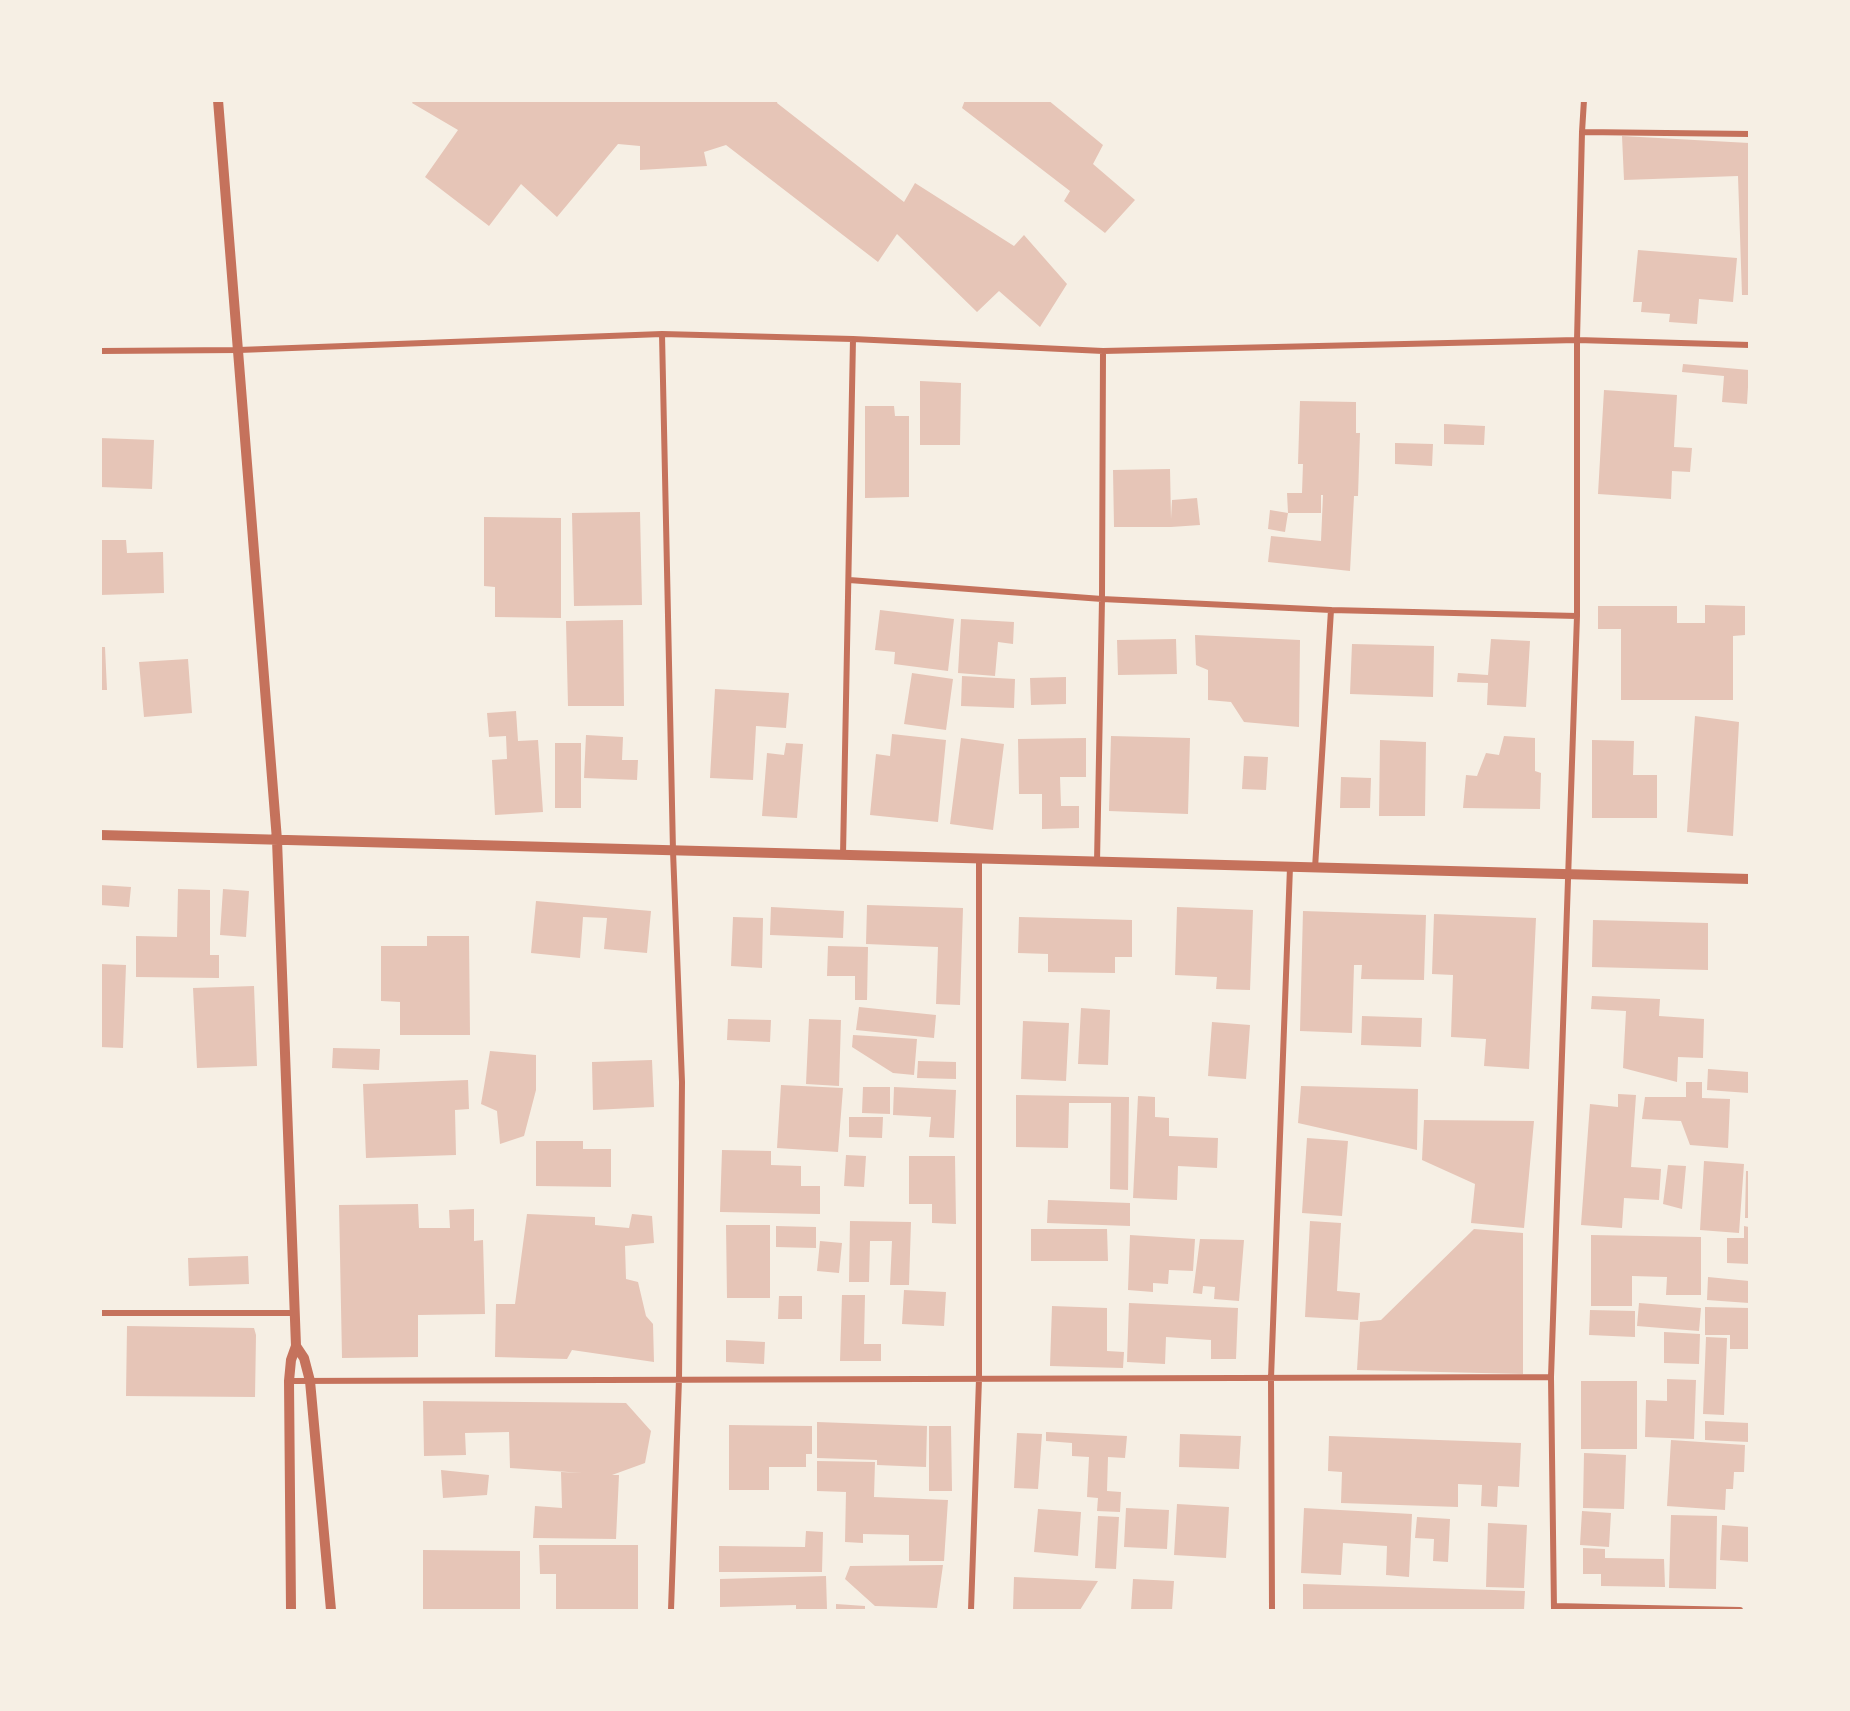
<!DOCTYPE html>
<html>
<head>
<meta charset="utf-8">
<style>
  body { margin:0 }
  #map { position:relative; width:1850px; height:1711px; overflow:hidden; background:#f6efe4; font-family:Ubuntu,sans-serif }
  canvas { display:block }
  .frame { position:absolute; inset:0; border:102px solid #f6efe4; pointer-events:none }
</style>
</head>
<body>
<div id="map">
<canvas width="1850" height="1711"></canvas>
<div class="frame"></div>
</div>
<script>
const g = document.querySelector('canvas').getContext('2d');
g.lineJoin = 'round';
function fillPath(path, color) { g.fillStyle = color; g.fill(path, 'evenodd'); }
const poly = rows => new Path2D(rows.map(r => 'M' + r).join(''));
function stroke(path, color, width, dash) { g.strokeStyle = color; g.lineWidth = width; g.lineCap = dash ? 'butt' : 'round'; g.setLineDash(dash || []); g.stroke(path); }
fillPath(poly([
  [414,100,778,100,777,103,904,202,915,183,1014,246,1024,235,1067,284,1040,327,999,291,977,312,897,234,878,262,726,145,704,152,707,166,640,170,640,146,618,144,557,217,521,184,489,226,425,177,458,130,412,103],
  [965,100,1048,100,1103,145,1093,164,1135,200,1105,233,1064,201,1070,191,962,108],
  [1622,136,1749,143,1749,295,1742,295,1738,176,1624,180],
  [1638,250,1737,258,1733,302,1699,299,1697,324,1669,322,1670,314,1641,312,1642,302,1633,302],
  [1683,364,1749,370,1747,404,1722,402,1724,376,1682,372],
  [920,381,961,383,960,445,920,445],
  [1604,390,1677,395,1674,447,1692,448,1690,472,1672,471,1671,499,1598,494],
  [1300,401,1356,402,1356,433,1360,433,1358,496,1354,496,1350,571,1268,562,1271,536,1321,541,1323,495,1321,495,1321,513,1288,513,1287,493,1302,493,1303,464,1298,464],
  [865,406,894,406,895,416,909,416,909,497,865,498],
  [1444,424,1485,426,1484,445,1444,444],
  [100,438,154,440,152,489,100,487],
  [1395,443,1433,444,1432,466,1395,464],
  [1170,469,1171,519,1172,500,1197,498,1200,525,1171,527,1114,527,1113,470],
  [1270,510,1288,513,1285,532,1268,529],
  [640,512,642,605,574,606,572,513],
  [484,517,561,518,561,618,495,617,495,587,484,586],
  [100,540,126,540,127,553,163,552,164,593,100,595],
  [1705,605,1745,606,1745,635,1733,636,1733,700,1621,700,1621,629,1598,629,1598,606,1677,606,1677,623,1705,623],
  [880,610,954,619,948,671,894,664,895,652,875,650],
  [961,619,1014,622,1013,644,998,642,995,676,958,673],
  [623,620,624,706,568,706,566,621],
  [1195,635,1300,640,1299,727,1244,722,1231,702,1208,700,1208,670,1196,665],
  [1176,639,1177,674,1118,675,1117,640],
  [1491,639,1530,641,1526,707,1487,705,1488,683,1457,682,1458,673,1488,675],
  [1352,644,1434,646,1433,697,1350,694],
  [100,647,105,647,107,690,100,690],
  [188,659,192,713,144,717,139,662],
  [912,673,953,679,946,730,904,724],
  [962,676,1015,679,1014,708,961,706],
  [1066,677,1066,704,1031,705,1030,678],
  [715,689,789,693,786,728,756,726,753,780,710,778],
  [516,711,518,741,538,740,543,812,495,815,492,760,507,759,506,736,489,737,487,713],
  [1695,716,1739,722,1733,836,1687,832],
  [892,734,946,740,938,822,870,815,876,754,890,756],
  [586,735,623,737,622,760,638,760,637,780,584,778],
  [1111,736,1190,738,1188,814,1109,811],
  [1504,736,1535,738,1535,771,1541,773,1540,809,1463,808,1466,775,1477,776,1486,753,1499,755],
  [961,738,1004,744,993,830,950,824],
  [1086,738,1086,777,1060,777,1061,806,1079,806,1079,828,1042,829,1042,794,1019,794,1018,739],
  [1380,740,1426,742,1425,816,1379,816],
  [1592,740,1634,741,1633,775,1657,775,1657,818,1592,818],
  [555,743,581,743,581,808,555,808],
  [786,743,803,744,797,818,762,816,767,753,784,755],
  [1244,756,1268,757,1266,790,1242,789],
  [1341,777,1371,778,1370,808,1340,808],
  [100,885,131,887,129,907,100,905],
  [178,889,210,890,210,955,219,955,219,978,136,977,136,936,177,937],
  [223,889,249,891,246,937,220,935],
  [536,901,651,911,647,953,604,949,607,918,583,917,580,958,531,953],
  [867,905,963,908,960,1005,936,1004,938,947,866,944],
  [771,907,844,911,843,938,770,935],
  [1177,907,1253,910,1250,990,1216,989,1217,977,1175,975],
  [1303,911,1426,915,1424,980,1361,979,1362,965,1354,965,1352,1033,1300,1031],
  [1434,914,1536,918,1529,1069,1484,1066,1486,1039,1451,1037,1453,975,1432,974],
  [733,917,763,918,762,968,731,966],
  [1019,917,1132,920,1132,957,1115,957,1115,973,1048,972,1048,954,1018,953],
  [1593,920,1708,923,1708,970,1592,967],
  [427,936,469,936,470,1035,400,1035,400,1002,381,1001,381,946,427,946],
  [828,946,868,947,867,1000,855,1000,855,976,827,976],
  [100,964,126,965,123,1048,100,1047],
  [254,986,257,1066,197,1068,193,988],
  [1592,996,1660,999,1659,1016,1704,1019,1703,1058,1678,1057,1677,1082,1623,1068,1626,1011,1591,1009],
  [859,1007,936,1015,934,1038,856,1030],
  [1081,1008,1110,1010,1108,1065,1078,1064],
  [1362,1016,1422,1018,1421,1047,1361,1045],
  [728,1019,771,1020,770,1042,727,1040],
  [809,1019,841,1020,839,1086,806,1084],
  [1023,1021,1069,1023,1066,1081,1021,1079],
  [1212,1022,1250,1025,1246,1079,1208,1076],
  [853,1035,917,1039,914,1075,893,1073,852,1047],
  [333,1048,380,1049,379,1070,332,1068],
  [490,1051,536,1055,536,1090,524,1136,500,1144,497,1111,481,1104],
  [652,1060,654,1107,593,1110,592,1062],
  [918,1061,956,1062,956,1079,917,1078],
  [1708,1069,1749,1072,1749,1093,1707,1090],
  [468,1080,469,1109,455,1110,456,1155,366,1158,363,1084],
  [1686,1082,1702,1082,1702,1098,1730,1099,1728,1148,1690,1145,1681,1121,1642,1119,1645,1097,1686,1097],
  [781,1085,843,1088,838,1152,777,1148],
  [1301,1086,1418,1089,1417,1150,1298,1123],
  [863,1087,890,1087,890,1114,862,1113],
  [894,1087,956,1090,954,1138,929,1137,931,1117,893,1115],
  [1618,1094,1636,1095,1631,1167,1661,1169,1659,1200,1624,1198,1622,1228,1581,1225,1590,1104,1618,1107],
  [1016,1095,1129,1097,1128,1190,1110,1189,1111,1103,1069,1103,1068,1148,1016,1147],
  [1138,1096,1155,1097,1155,1117,1169,1118,1169,1136,1218,1138,1217,1168,1178,1166,1177,1200,1133,1198],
  [849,1117,883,1117,882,1138,849,1137],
  [1424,1120,1534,1121,1524,1228,1471,1223,1475,1184,1422,1160],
  [1307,1138,1348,1141,1342,1216,1302,1213],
  [536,1141,583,1141,583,1149,611,1149,611,1187,536,1186],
  [722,1150,771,1151,771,1165,801,1166,801,1186,820,1186,820,1214,720,1212],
  [846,1155,866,1156,864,1187,844,1186],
  [909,1156,955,1156,956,1224,932,1223,932,1204,909,1204],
  [1704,1161,1744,1164,1739,1233,1700,1230],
  [1668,1165,1686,1166,1682,1209,1663,1204],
  [1746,1171,1749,1171,1749,1218,1745,1218],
  [1048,1200,1130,1203,1130,1226,1047,1223],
  [418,1204,419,1228,450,1228,449,1210,474,1209,474,1241,483,1240,485,1314,418,1315,418,1357,342,1358,339,1205],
  [527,1214,595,1217,595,1225,629,1228,632,1214,652,1216,654,1243,625,1246,626,1279,638,1282,646,1316,653,1324,654,1362,572,1350,567,1359,495,1357,496,1304,515,1304],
  [850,1221,911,1222,909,1285,890,1285,892,1241,870,1241,869,1282,849,1282],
  [1310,1221,1341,1223,1337,1291,1360,1293,1358,1320,1305,1317],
  [726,1225,770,1225,770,1298,727,1298],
  [776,1226,816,1227,816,1248,776,1247],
  [1744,1226,1749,1227,1749,1264,1727,1263,1727,1238,1744,1238],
  [1031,1229,1107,1229,1108,1261,1031,1261],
  [1474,1229,1523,1233,1523,1374,1357,1370,1360,1322,1381,1320],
  [1130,1235,1195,1239,1193,1271,1169,1270,1168,1284,1153,1283,1153,1292,1128,1290],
  [1591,1235,1701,1237,1701,1295,1666,1295,1667,1277,1632,1276,1632,1306,1591,1306],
  [1200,1239,1244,1240,1239,1301,1214,1299,1215,1287,1203,1286,1202,1294,1193,1293],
  [820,1241,842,1243,839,1273,817,1271],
  [248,1256,249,1284,189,1286,188,1258],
  [1708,1277,1749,1281,1749,1303,1707,1300],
  [904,1290,946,1292,944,1326,902,1324],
  [842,1295,865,1295,864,1344,881,1344,881,1361,840,1361],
  [779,1296,802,1296,802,1319,778,1319],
  [1129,1303,1238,1308,1236,1359,1211,1359,1211,1340,1166,1337,1165,1364,1127,1362],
  [1639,1303,1701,1308,1699,1331,1637,1326],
  [1052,1306,1107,1308,1107,1351,1124,1352,1123,1368,1050,1366],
  [1705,1307,1749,1308,1749,1349,1730,1349,1730,1335,1705,1335],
  [1590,1310,1635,1311,1635,1337,1589,1335],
  [127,1326,254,1328,256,1335,255,1397,126,1396],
  [1664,1332,1700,1334,1699,1364,1664,1363],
  [1706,1337,1727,1338,1724,1415,1703,1414],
  [726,1340,765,1342,764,1364,726,1362],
  [1667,1379,1696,1380,1694,1439,1645,1437,1646,1400,1667,1401],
  [1581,1381,1637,1381,1637,1449,1581,1449],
  [423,1401,626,1403,651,1431,645,1463,612,1475,619,1475,616,1539,533,1538,535,1506,562,1508,561,1472,583,1473,510,1468,509,1432,465,1433,466,1455,424,1456],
  [1705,1421,1749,1423,1749,1442,1705,1440],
  [817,1422,927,1426,926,1467,877,1465,877,1460,817,1458],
  [729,1425,812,1426,812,1454,806,1454,806,1467,769,1467,769,1490,729,1490],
  [929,1426,951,1426,952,1491,929,1491],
  [1046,1432,1127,1436,1125,1458,1108,1457,1107,1491,1121,1492,1120,1512,1097,1511,1098,1498,1087,1497,1089,1457,1072,1456,1072,1443,1046,1441],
  [1017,1433,1042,1434,1038,1489,1014,1488],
  [1180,1434,1241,1436,1239,1469,1179,1467],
  [1329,1436,1521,1443,1519,1487,1498,1486,1497,1507,1481,1506,1482,1485,1458,1484,1458,1507,1341,1503,1342,1472,1328,1471],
  [1671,1440,1745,1445,1744,1472,1734,1472,1733,1489,1726,1489,1725,1510,1667,1506],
  [1584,1453,1626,1455,1624,1509,1583,1508],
  [817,1461,875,1462,874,1497,948,1500,944,1561,909,1561,909,1535,863,1534,863,1543,845,1542,846,1492,817,1491],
  [441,1470,489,1475,487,1495,443,1498],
  [1177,1504,1229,1507,1226,1558,1174,1555],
  [1126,1508,1169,1510,1167,1549,1124,1547],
  [1304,1508,1412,1514,1409,1577,1386,1575,1387,1546,1343,1543,1341,1575,1301,1573],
  [1038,1509,1081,1512,1078,1556,1034,1552],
  [1582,1511,1611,1513,1609,1547,1580,1545],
  [1671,1515,1717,1516,1716,1589,1669,1588],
  [1098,1516,1119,1517,1116,1569,1095,1568],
  [1417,1517,1450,1519,1448,1562,1433,1561,1434,1539,1415,1538],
  [1488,1523,1527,1525,1524,1588,1486,1587],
  [1722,1525,1749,1527,1749,1562,1720,1560],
  [806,1531,823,1532,822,1572,719,1572,719,1546,805,1547],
  [539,1545,638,1545,638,1610,556,1610,556,1574,540,1574],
  [1583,1548,1605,1549,1605,1558,1664,1559,1665,1587,1601,1586,1601,1574,1583,1574],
  [423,1550,520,1551,520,1610,423,1610],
  [943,1565,937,1608,875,1606,845,1579,850,1566],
  [826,1576,827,1610,796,1610,796,1605,720,1607,720,1579],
  [1014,1577,1098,1581,1080,1610,1013,1610],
  [1133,1579,1174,1581,1172,1610,1131,1610],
  [1303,1584,1525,1591,1524,1610,1391,1610,1332,1609,1332,1610,1303,1610],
  [836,1604,865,1606,865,1610,836,1610]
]), '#e6c5b7');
stroke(poly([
  [1582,132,1750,134],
  [662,334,673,851,682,1082,679,1379,671,1610],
  [100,351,239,350,662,334,853,339,1103,351,1577,340,1750,345],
  [849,580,1102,599,1331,610,1577,616],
  [843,855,853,339],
  [1097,862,1102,599,1103,351],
  [1315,868,1331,610],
  [100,1313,295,1313],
  [289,1381,1551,1377],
  [1554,1606,1740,1610],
  [971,1610,979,1379,979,858],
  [1272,1610,1271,1378,1290,867],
  [1554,1610,1551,1377,1577,616,1577,340,1582,132,1584,100]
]), '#c5725c', 6);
stroke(poly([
  [218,100,277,840,296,1346,291,1360,289,1381,291,1610],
  [100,835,1750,879],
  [296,1346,304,1358,310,1381,331,1610]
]), '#c5725c', 10);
</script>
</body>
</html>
